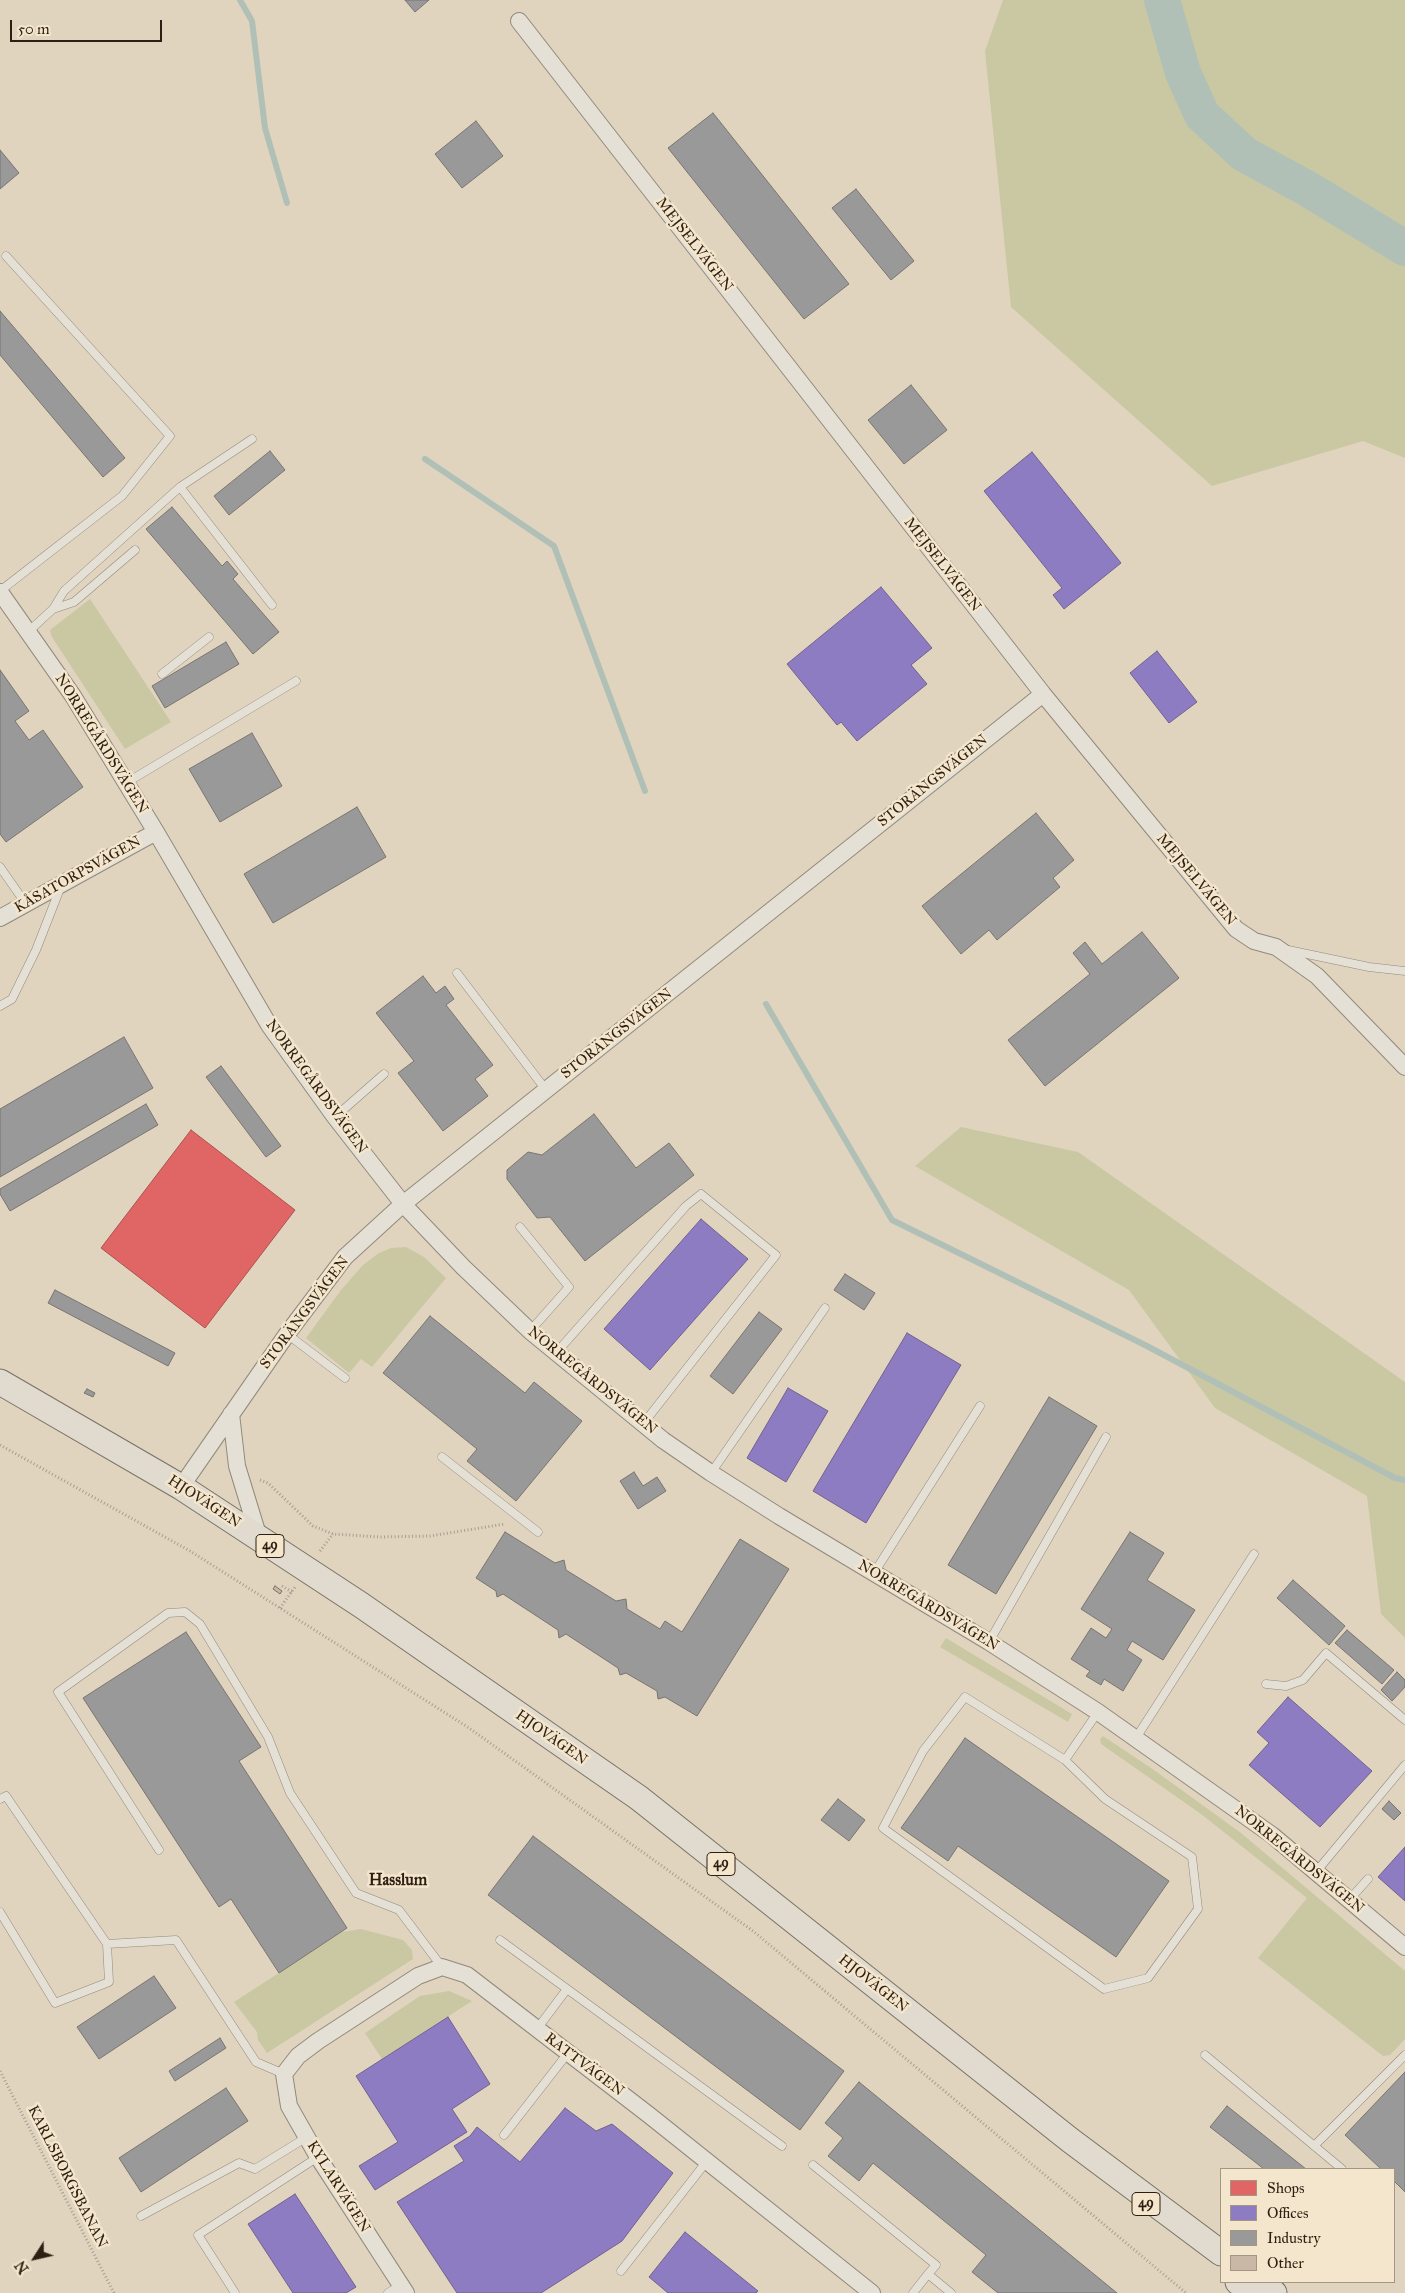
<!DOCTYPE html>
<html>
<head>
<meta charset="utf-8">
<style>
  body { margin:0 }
  #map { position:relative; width:1405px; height:2293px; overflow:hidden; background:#e0d4be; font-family:"IM FELL Great Primer",serif }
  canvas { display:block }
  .legend { position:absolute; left:1220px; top:2168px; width:175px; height:115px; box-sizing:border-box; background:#f3e6cc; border:1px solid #a49682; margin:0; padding:6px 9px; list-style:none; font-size:15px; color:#2e1f12 }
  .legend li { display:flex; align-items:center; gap:10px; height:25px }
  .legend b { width:25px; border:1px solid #a49682 }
  .north { position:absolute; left:10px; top:2233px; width:50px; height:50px; -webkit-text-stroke:4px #f3e6cc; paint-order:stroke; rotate:235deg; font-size:14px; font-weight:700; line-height:20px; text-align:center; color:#2e1f12 }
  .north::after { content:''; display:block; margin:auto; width:18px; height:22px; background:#2e1f12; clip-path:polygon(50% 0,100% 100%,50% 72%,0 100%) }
  .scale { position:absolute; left:10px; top:20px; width:152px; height:22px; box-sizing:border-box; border:2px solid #2e1f12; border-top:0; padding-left:6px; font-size:15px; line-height:18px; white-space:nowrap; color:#2e1f12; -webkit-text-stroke:4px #f3e6cc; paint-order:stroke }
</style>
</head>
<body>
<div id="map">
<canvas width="1405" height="2293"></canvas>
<ul class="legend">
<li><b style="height:14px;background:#e06666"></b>Shops</li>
<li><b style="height:14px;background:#8e7cc3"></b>Offices</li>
<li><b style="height:14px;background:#999"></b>Industry</li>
<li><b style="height:14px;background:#c9b8a6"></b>Other</li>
</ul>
<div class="north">N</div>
<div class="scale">50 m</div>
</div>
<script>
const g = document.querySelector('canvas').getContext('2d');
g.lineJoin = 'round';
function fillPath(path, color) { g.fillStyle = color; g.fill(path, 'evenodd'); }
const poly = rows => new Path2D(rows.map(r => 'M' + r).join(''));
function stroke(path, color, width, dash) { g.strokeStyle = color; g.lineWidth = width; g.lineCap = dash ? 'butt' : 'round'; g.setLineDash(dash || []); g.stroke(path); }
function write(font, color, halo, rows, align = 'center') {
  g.font = font + ' "IM FELL Great Primer",serif'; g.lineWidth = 5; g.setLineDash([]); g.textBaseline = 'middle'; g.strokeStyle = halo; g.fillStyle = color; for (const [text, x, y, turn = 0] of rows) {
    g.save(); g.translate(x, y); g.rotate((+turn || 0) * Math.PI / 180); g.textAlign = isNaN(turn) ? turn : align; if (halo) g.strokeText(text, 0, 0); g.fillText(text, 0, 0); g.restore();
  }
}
fillPath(poly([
  [1003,0,1405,0,1405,458,1363,441,1212,486,1011,307,985,51],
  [90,599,171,722,125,749,52,637,50,630],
  [961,1127,1078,1152,1405,1382,1405,1638,1381,1614,1367,1496,1215,1408,1129,1290,915,1166],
  [406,1247,424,1257,446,1278,372,1367,361,1359,349,1373,306,1338,341,1290,363,1265,379,1253,391,1248],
  [946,1638,1072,1714,1068,1722,940,1647],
  [1103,1736,1154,1770,1241,1833,1405,1971,1405,2039,1390,2055,1383,2056,1258,1958,1307,1898,1201,1814,1101,1744,1100,1739],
  [361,1929,403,1940,412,1950,413,1959,267,2053,258,2040,257,2032,234,2002,342,1932],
  [449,1991,472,2001,382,2059,365,2033,420,1996]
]), '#c9c8a3');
const shops = poly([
  [191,1130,295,1210,205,1328,101,1248,191,1130]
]);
fillPath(shops, '#e06666');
stroke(shops, '#ab514d', 1);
const offices = poly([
  [1032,452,1121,563,1064,609,1053,595,1062,588,984,491,1032,452],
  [881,587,932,648,911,665,927,684,857,741,841,722,837,725,787,664,881,587],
  [1157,651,1197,702,1169,723,1130,673,1157,651],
  [701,1219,748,1259,650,1370,604,1329,701,1219],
  [907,1333,961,1365,866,1523,813,1491,907,1333],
  [788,1388,828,1411,786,1482,747,1458,788,1388],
  [1288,1697,1372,1771,1320,1827,1249,1765,1269,1743,1257,1732,1288,1697],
  [1405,1847,1405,1901,1378,1877,1405,1847],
  [448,2017,490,2084,452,2109,467,2132,375,2190,359,2166,398,2142,356,2076,448,2017],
  [565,2108,596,2131,612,2124,673,2173,622,2241,541,2293,457,2293,397,2202,464,2161,454,2146,470,2136,477,2127,520,2162,565,2108],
  [295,2194,356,2287,346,2293,293,2293,248,2224,295,2194],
  [685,2232,758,2291,756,2293,668,2293,649,2277,685,2232]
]);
fillPath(offices, '#8e7cc3');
stroke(offices, '#71608e', 1);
const industry = poly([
  [405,0,429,0,415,12,405,0],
  [713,113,849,284,804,319,668,148,713,113],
  [476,121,503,156,462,188,435,154,476,121],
  [0,150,19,173,0,189,0,150],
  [856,189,914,261,891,280,832,208,856,189],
  [0,311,125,458,103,477,0,355,0,311],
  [911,385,947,430,904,464,868,420,911,385],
  [270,451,285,470,229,515,214,496,270,451],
  [172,507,222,566,227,561,238,574,233,579,279,632,253,654,146,529,172,507],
  [226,642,239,664,165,708,152,686,226,642],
  [0,670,29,711,15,721,29,740,43,730,83,787,6,842,0,834,0,670],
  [252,733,282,786,220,822,189,769,252,733],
  [357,807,386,857,273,923,244,874,357,807],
  [1036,813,1074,860,1053,878,1060,887,997,940,989,930,961,954,922,906,1036,813],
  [1142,932,1179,978,1045,1086,1008,1040,1090,974,1073,953,1085,942,1102,964,1142,932],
  [423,976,436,993,445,986,454,999,446,1005,493,1065,475,1079,488,1096,443,1131,398,1073,414,1061,376,1013,423,976],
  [124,1037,153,1088,0,1177,0,1109,124,1037],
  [221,1066,281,1146,266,1157,206,1077,221,1066],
  [146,1104,158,1125,10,1211,0,1194,0,1189,146,1104],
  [594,1114,636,1168,669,1143,694,1175,585,1261,550,1217,537,1218,507,1179,507,1170,528,1152,542,1155,594,1114],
  [845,1274,875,1293,864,1310,834,1290,845,1274],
  [55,1290,175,1353,168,1366,48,1303,55,1290],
  [759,1312,782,1329,733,1394,710,1376,759,1312],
  [430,1316,525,1393,534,1382,582,1421,516,1501,467,1461,477,1449,383,1373,430,1316],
  [87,1389,95,1393,93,1397,84,1393,87,1389],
  [1049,1397,1097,1426,996,1594,948,1565,1049,1397],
  [634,1472,643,1486,657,1477,666,1491,638,1509,620,1481,634,1472],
  [505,1532,555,1563,564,1560,566,1570,616,1601,626,1599,627,1609,660,1629,665,1621,682,1632,740,1539,789,1569,697,1716,665,1697,658,1699,657,1691,626,1673,620,1675,618,1668,566,1634,559,1638,558,1630,503,1594,497,1597,496,1591,476,1578,505,1532],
  [1130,1532,1164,1553,1147,1580,1195,1610,1163,1660,1132,1641,1127,1650,1142,1660,1123,1691,1104,1679,1101,1685,1086,1676,1090,1671,1071,1659,1091,1628,1106,1638,1112,1629,1081,1609,1130,1532],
  [1293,1580,1345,1626,1329,1645,1277,1598,1293,1580],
  [1347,1630,1394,1670,1382,1684,1335,1643,1347,1630],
  [186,1632,261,1747,239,1761,347,1928,279,1973,231,1899,219,1907,83,1698,186,1632],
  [1397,1672,1405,1680,1405,1687,1392,1701,1381,1690,1397,1672],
  [965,1738,1169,1881,1116,1957,958,1846,948,1861,901,1828,965,1738],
  [838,1799,865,1820,849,1841,821,1820,838,1799],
  [1389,1801,1401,1813,1394,1820,1382,1809,1389,1801],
  [533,1836,844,2071,800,2130,488,1895,533,1836],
  [154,1976,176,2008,99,2059,77,2027,154,1976],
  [220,2038,226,2048,175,2081,169,2071,220,2038],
  [1405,2072,1405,2192,1394,2181,1394,2169,1381,2169,1345,2135,1405,2072],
  [859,2082,1117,2293,998,2293,972,2272,986,2255,873,2163,859,2181,828,2156,843,2138,825,2123,859,2082],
  [226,2088,248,2121,141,2192,119,2158,226,2088],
  [1227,2106,1306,2169,1264,2169,1210,2127,1227,2106]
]);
fillPath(industry, '#999');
stroke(industry, '#797470', 1);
stroke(poly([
  [240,0,252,21,265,128,287,203],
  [425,459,554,546,645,791],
  [766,1004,892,1220,1145,1345,1395,1478,1405,1480]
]), '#b0c0b6', 6);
stroke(poly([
  [1162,0,1183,73,1202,115,1244,154,1308,189,1405,248]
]), '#b0c0b6', 36);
const building = poly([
  [275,1586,282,1591,280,1594,273,1589,275,1586]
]);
fillPath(building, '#c9b8a6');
stroke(building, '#797164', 1);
const lane = poly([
  [180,487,272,605],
  [0,591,122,496,170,436,6,256],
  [53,609,64,591,180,487,252,439],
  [28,632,53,609,74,602,135,550],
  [162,674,209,637],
  [126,783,296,681],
  [0,867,26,904],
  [1288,950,1369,967,1405,971],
  [457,973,546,1090],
  [0,1006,12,999,36,950,61,886],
  [335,1117,384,1074],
  [520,1227,569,1287,530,1331],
  [287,1334,345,1378],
  [556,1353,686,1206,701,1194,776,1255,643,1424],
  [442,1457,538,1532],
  [711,1473,825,1308],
  [874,1573,980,1406],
  [989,1642,1106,1437],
  [1266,1684,1286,1686,1303,1680,1326,1653,1405,1720],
  [965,1697,1065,1760,1105,1799,1192,1857,1198,1909,1148,1978,1104,1989,883,1828,923,1751,965,1697],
  [1136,1738,1254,1554],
  [1065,1760,1098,1712],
  [0,1799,6,1796,107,1944,109,1982,55,2003,0,1912],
  [159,1850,58,1692,168,1613,185,1612,200,1624,268,1737,290,1793,356,1893,399,1910,442,1967],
  [1316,1872,1405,1765],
  [1349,1900,1368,1879],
  [500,1940,782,2146],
  [107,1944,176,1940,256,2062,284,2074],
  [537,2029,567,1989],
  [1205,2055,1342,2169],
  [504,2135,568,2053],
  [1314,2146,1405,2055],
  [813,2165,936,2265,928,2274,951,2293],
  [141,2216,239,2163,255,2169,307,2137],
  [621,2271,707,2161],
  [235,2293,198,2235,318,2157],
  [388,2293,401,2285],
  [913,2293,928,2274]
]);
const street = poly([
  [519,21,1043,694,1236,929,1254,941,1276,947,1317,976,1405,1067],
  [0,592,73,696,156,832,269,1025,335,1117,403,1204,463,1267,530,1331,663,1440,711,1473,779,1516,989,1642,1098,1712,1272,1835,1405,1947],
  [0,918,156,832],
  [231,1414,237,1466,259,1538],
  [181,1487,287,1334,345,1257,403,1204,1043,694],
  [406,2293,318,2157,289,2106,284,2074,298,2056,318,2041,418,1976,442,1967,467,1975,649,2115,872,2293]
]);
const primary = poly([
  [0,1382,181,1487,361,1605,639,1798,1070,2140,1221,2253],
  [1238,2282,1251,2293],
  [1259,2282,1274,2293]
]);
stroke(lane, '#92897c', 9);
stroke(street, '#92897c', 18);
stroke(primary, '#797164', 27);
stroke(poly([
  [0,1445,190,1551,469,1728,753,1931,1186,2293],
  [260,1480,268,1483,313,1526,333,1534,380,1537,430,1536,505,1524],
  [320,1551,333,1534],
  [282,1586,292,1592],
  [280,1608,295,1587],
  [0,2071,114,2293]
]), '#a49e94', 3, [1, 2.5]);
stroke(lane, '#e5e0d5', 8);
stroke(street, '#e5e0d5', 16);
stroke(primary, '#e1dace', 25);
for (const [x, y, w] of [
  [270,1546,28],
  [721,1864,28],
  [1146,2204,28]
]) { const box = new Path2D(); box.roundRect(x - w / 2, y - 11.5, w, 23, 4); g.fillStyle = '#f3e6cc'; g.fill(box); stroke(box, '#2e1f12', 1); }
write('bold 14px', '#2e1f12', null, [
  ["49",270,1546],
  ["49",721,1864],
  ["49",1146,2204]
]);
write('15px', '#2e1f12', '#f3e6cc', [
  ["MEJSELVÄGEN",694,245,52],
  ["MEJSELVÄGEN",942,565,52],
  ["NORREGÅRDSVÄGEN",101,744,58],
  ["STORÄNGSVÄGEN",933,781,-39],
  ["KÅSATORPSVÄGEN",78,875,-29],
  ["MEJSELVÄGEN",1196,880,50],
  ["STORÄNGSVÄGEN",617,1034,-38],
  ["NORREGÅRDSVÄGEN",316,1087,54],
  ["STORÄNGSVÄGEN",305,1313,-53],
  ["NORREGÅRDSVÄGEN",592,1381,39],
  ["HJOVÄGEN",204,1502,33],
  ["NORREGÅRDSVÄGEN",928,1606,31],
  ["HJOVÄGEN",551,1738,35],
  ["NORREGÅRDSVÄGEN",1299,1860,39],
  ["HJOVÄGEN",873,1984,38],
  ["RATTVÄGEN",584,2065,37],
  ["KARLSBORGSBANAN",67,2177,63],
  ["KYLARVÄGEN",338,2187,58]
]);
write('bold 16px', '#2e1f12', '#f3e6cc', [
  ["Hasslum",398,1881]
]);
</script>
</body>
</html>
